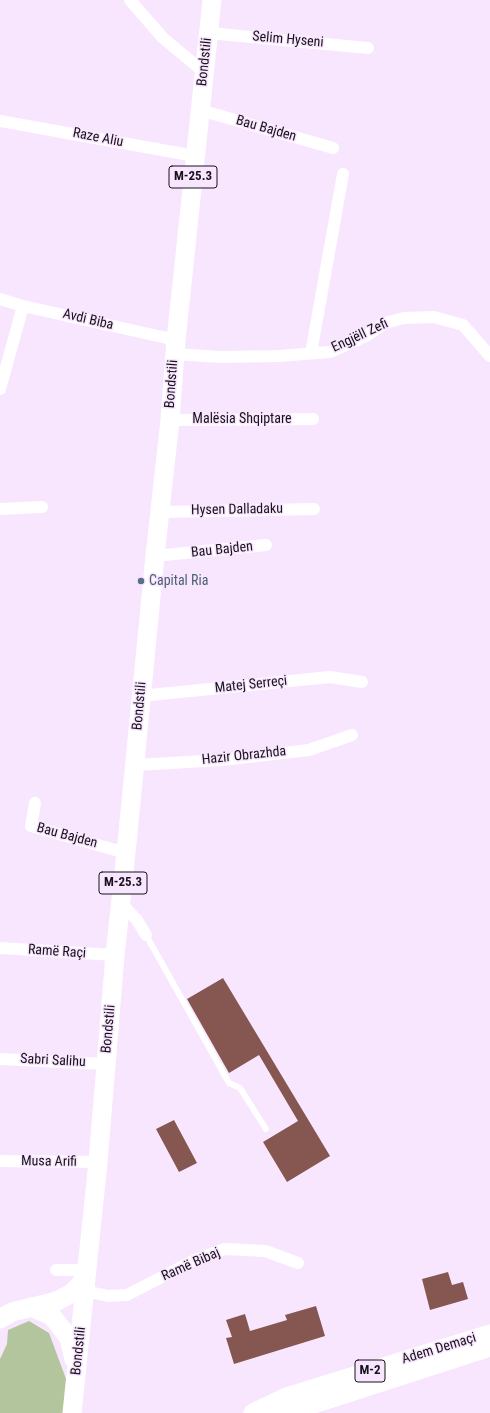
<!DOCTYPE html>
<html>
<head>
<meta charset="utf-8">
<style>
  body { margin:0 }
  canvas { display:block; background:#f8e6fe }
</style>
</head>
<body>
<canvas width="490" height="1413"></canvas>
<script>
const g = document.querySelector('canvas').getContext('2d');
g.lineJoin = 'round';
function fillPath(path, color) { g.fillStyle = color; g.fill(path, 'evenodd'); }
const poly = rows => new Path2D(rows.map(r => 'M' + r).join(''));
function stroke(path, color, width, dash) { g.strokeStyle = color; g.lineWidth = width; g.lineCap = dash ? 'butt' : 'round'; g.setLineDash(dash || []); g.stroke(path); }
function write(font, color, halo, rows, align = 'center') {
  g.font = font + ' "Roboto Condensed",sans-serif'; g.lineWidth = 3; g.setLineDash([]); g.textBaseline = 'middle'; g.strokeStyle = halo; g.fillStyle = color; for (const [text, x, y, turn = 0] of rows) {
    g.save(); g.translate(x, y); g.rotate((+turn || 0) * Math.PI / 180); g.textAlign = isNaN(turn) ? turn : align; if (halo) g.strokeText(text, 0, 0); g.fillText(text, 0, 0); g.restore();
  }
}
fillPath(poly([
  [29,1321,49,1333,69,1387,65,1413,0,1413,0,1359,7,1344,8,1330]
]), '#b2c59c');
fillPath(poly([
  [223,978,330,1156,287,1182,263,1142,298,1121,259,1055,229,1073,187,999],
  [174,1120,197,1163,179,1172,156,1129],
  [448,1272,452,1285,463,1282,468,1299,430,1310,422,1279],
  [316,1306,325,1336,234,1364,226,1338,232,1337,226,1320,245,1314,250,1331,287,1320,285,1315]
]), '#855750');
stroke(poly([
  [146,935,229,1083,240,1088,266,1129]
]), '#fff', 6);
stroke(poly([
  [130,0,163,38,204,72],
  [209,33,368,48],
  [200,110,333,148],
  [0,121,195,156],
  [0,299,23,306,176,340],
  [311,353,343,174],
  [174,354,220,357,279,356,330,352,366,336,385,323,404,318,434,317,463,325,490,356],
  [0,389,23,306],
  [170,420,313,419],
  [0,509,42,507],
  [160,512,314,509],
  [155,556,266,545],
  [140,696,330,677,362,682],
  [135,765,222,760,309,750,352,735],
  [35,803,31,826,126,853],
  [120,902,137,920,146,935],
  [0,948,115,955],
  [0,1059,106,1064],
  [0,1161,98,1162],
  [56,1270,86,1270],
  [85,1291,108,1296,127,1295,195,1260,225,1249,265,1251,298,1263]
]), '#fff', 12);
stroke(poly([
  [31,1307,52,1316,69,1338,74,1359],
  [0,1319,12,1312,57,1301,72,1293,86,1278],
  [72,1413,98,1162,115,955,126,853,155,556,170,420,176,340,212,0],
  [253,1413,286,1397,490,1334],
  [282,1413,292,1411,490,1347]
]), '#fff', 19);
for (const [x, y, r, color] of [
  [141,581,4,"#5c6f8a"]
]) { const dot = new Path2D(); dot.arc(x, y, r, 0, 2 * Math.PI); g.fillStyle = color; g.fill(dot); stroke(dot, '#f8e6fe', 1.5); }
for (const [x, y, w] of [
  [193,177,48],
  [123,883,48],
  [370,1371,30]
]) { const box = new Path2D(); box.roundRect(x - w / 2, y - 11, w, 22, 3); g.fillStyle = '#f8e6fe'; g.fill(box); stroke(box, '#18121a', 1); }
write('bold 13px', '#18121a', null, [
  ["M-25.3",193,177],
  ["M-25.3",123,883],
  ["M-2",370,1371]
]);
write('14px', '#18121a', '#f8e6fe', [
  ["Selim Hyseni",288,40,5],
  ["Bondstili",205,62,-84],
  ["Bau Bajden",266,129,16],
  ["Raze Aliu",98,138,11],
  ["Avdi Biba",88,320,13],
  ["Engjëll Zefi",360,336,-25],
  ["Bondstili",172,384,-86],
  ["Malësia Shqiptare",242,419],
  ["Hysen Dalladaku",237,510,-1],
  ["Bau Bajden",222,550,-6],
  ["Matej Serreçi",251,685,-6],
  ["Bondstili",140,706,-85],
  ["Hazir Obrazhda",244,756,-6],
  ["Bau Bajden",67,836,15],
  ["Ramë Raçi",57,952,4],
  ["Bondstili",109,1029,-85],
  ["Sabri Salihu",53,1061,3],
  ["Musa Arifi",49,1162,1],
  ["Ramë Bibaj",191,1265,-24],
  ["Adem Demaçi",439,1349,-17],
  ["Bondstili",79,1351,-84]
]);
write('14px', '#4e5e75', '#f8e6fe', [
  ["Capital Ria",149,581]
], 'left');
</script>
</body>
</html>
